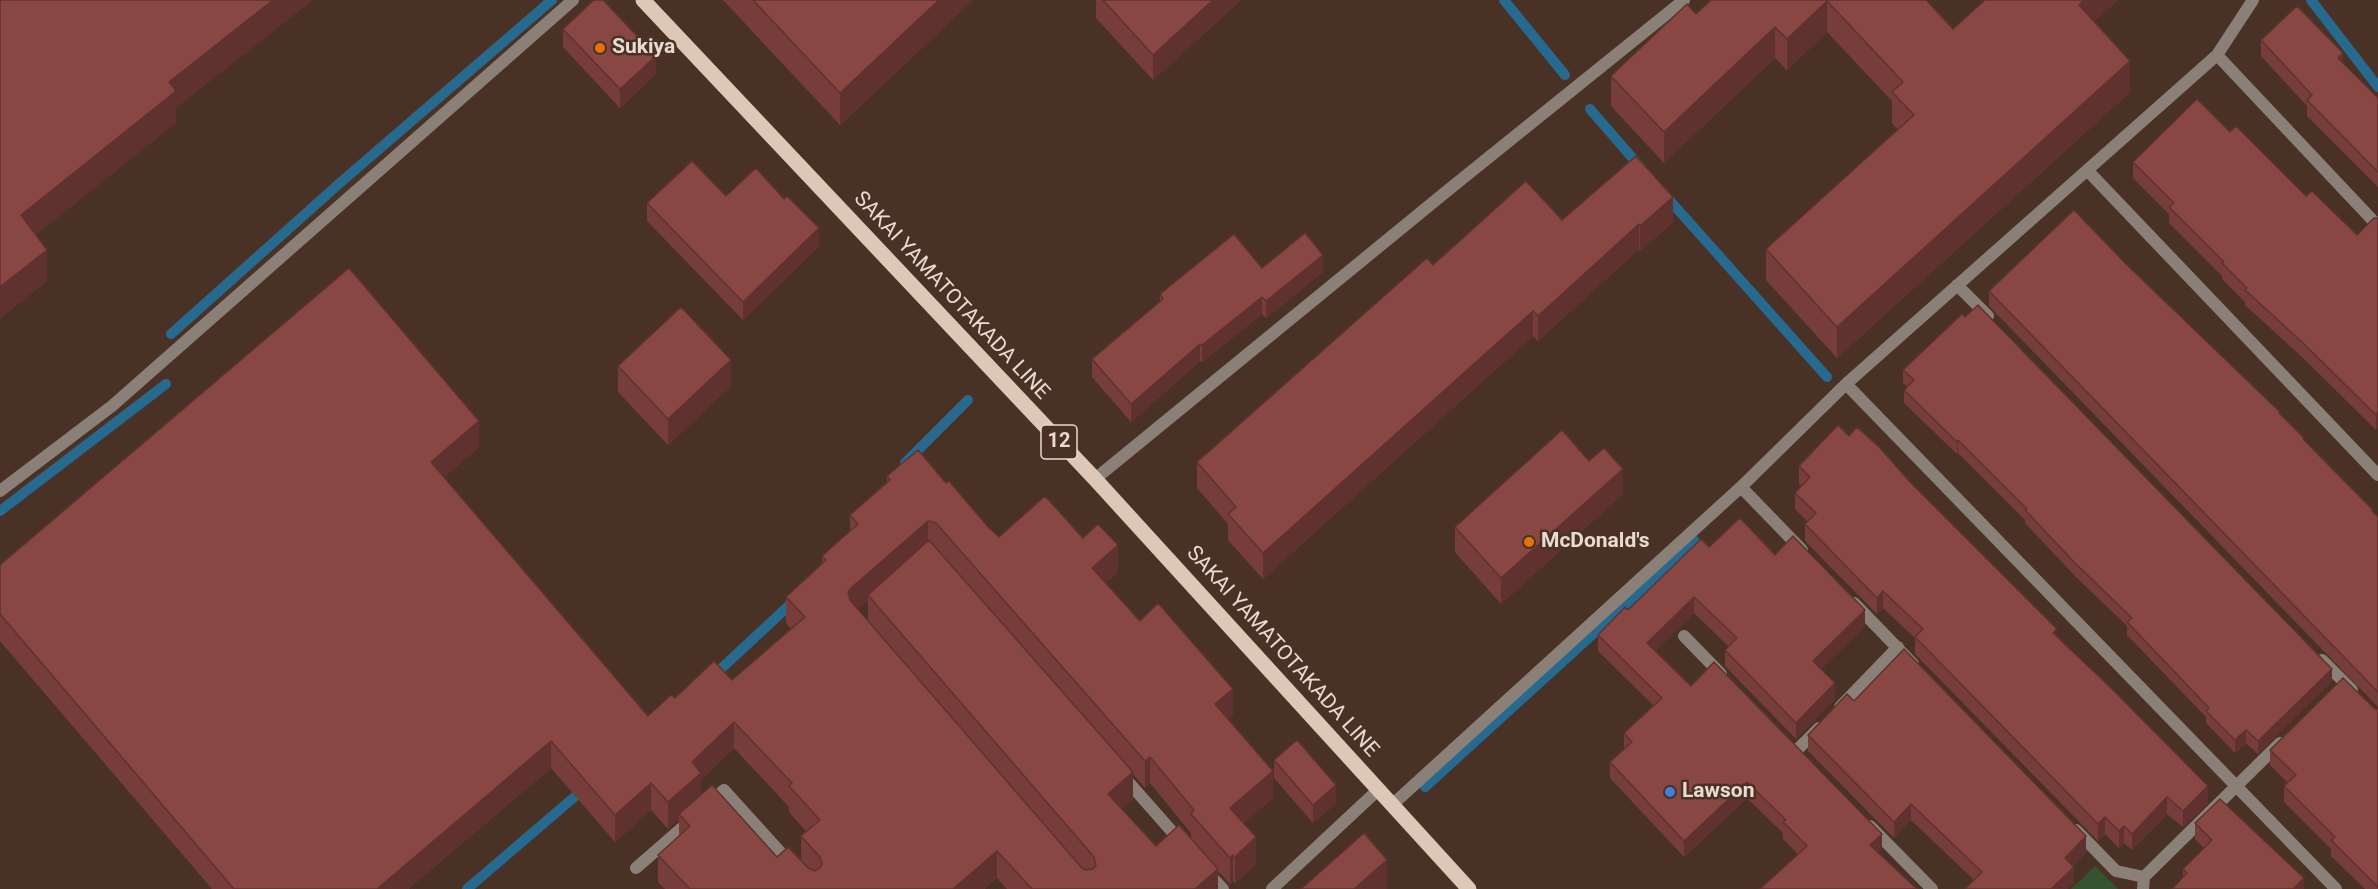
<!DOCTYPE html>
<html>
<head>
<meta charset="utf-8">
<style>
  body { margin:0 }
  canvas { display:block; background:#493225 }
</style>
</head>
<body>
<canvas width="2378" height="889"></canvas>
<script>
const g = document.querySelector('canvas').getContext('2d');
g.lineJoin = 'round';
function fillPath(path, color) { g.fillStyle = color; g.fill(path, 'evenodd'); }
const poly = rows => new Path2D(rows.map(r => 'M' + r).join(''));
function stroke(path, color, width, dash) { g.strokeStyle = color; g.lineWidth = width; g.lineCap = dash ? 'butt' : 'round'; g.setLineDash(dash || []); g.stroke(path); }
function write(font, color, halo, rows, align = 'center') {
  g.font = font + ' Roboto,sans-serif'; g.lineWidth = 5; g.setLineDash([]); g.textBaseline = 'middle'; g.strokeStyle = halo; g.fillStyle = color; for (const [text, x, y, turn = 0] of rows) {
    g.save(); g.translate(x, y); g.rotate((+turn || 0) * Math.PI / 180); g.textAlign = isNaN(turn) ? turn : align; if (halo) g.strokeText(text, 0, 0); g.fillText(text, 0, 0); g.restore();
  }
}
fillPath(poly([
  [2095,866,2118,889,2071,889]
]), '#365331');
stroke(poly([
  [1504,0,1565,75],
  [2311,0,2378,87],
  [1590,109,1642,169],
  [1664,194,1827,377],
  [171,334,341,182,552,0],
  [905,463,968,400],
  [0,511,166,384],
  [711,678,796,599],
  [1425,787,1695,541],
  [467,889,586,787]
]), '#266a90', 10);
stroke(poly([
  [2217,55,2378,226],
  [2087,170,2378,475],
  [1957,285,1988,316],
  [1846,384,2336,889],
  [1095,479,1447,191,1684,0],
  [1741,487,1802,550],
  [0,491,112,406,573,0],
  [1854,603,1913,664],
  [1684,636,1721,674],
  [2322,660,2352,690],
  [1840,707,1898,647],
  [1797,750,1819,728],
  [1123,776,1183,844],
  [708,804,724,790,791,864],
  [1392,805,1741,487,1846,384,2217,55,2253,0],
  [1870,826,1932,889],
  [2076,830,2116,871,2144,877],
  [636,868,691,820],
  [1208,873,1223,889],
  [1272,889,1379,789],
  [2143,889,2144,877,2280,743]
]), '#8b8078', 12);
stroke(poly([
  [643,0,1095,479,1469,889]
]), '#ddc7b7', 15);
fillPath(poly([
  [723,0,973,0,840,125],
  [1096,0,1241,0,1153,80,1096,18],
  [1711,0,1926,0,1953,29,1985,0,2118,0,2094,21,2130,92,1837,358,1766,280,1766,249,1898,130,1892,123,1892,101,1827,32,1787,70,1775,58,1664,163,1611,106,1611,76,1696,14],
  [563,29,656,74,620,108,563,47],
  [2261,40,2343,63,2378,98,2378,187,2307,116,2307,106,2261,56],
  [2230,132,2306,196,2357,235,2378,218,2376,430,2302,357,2245,305,2245,302,2222,279,2222,276,2169,223,2169,214,2133,178,2133,162],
  [726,196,784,199,819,246,743,320,647,221,647,203],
  [1562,220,1673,222,1640,251,1639,249,1538,341,1533,336,1263,579,1228,540,1228,524,1197,488,1197,462,1433,265],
  [2127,265,2280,415,2304,441,2378,517,2378,707,1989,306,1989,291],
  [1262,268,1323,272,1266,318,1262,314,1202,362,1200,361,1131,422,1092,377,1092,359,1160,302,1160,294],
  [618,366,731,386,668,445,618,392],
  [1903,370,2332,681,2258,754,2246,743,2235,753,2206,723,2206,717,2127,635,2127,626,2075,576,2025,523,2025,520,1958,453,1957,454,1904,403,1904,390,1907,386,1903,383],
  [1849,436,1910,482,2057,636,2208,803,2183,827,2167,814,2132,850,2124,843,2119,848,2105,834,2098,841,1915,654,1915,638,1883,608,1877,614,1805,541,1805,524,1808,522,1795,509,1795,493,1802,486,1799,483,1799,466],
  [479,447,444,477,648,716,675,698,732,680,791,629,786,623,786,597,822,563,822,556,850,532,850,515,887,482,887,476,946,483,989,528,999,537,1083,538,1118,572,1105,583,1140,621,1233,715,1228,719,1273,798,1243,823,1256,864,1235,883,1233,881,1230,884,1218,871,1218,889,1007,889,997,878,984,889,665,889,658,882,658,855,679,836,679,819,668,829,651,810,615,842,551,768,408,889,212,889,0,641,0,565],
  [868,600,868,620,857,609],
  [734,748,789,807,789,812,806,831,801,836,801,860,777,857,701,795,701,780],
  [1133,774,1145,788,1150,783,1191,833,1191,839,1156,846,1121,809,1133,799],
  [1589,461,1623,494,1501,604,1455,552,1455,527],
  [1709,547,1775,555,1865,626,1821,669,1835,699,1796,739,1725,666,1725,650,1729,647,1694,613,1655,651,1691,686,1882,850,1798,854,1783,839,1783,833,1747,798,1684,857,1610,778,1610,762,1624,749,1624,733,1654,706,1598,651,1598,635],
  [1854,701,2086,852,2073,866,2074,883,2067,889,1965,889,1974,880,1911,820,1894,838,1808,751,1808,735],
  [2375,709,2378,709,2378,889,2365,889,2331,856,2331,849,2284,802,2284,786,2288,783,2270,765,2270,750],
  [1274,760,1336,803,1313,823,1274,778],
  [2195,823,2304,889,2183,877,2183,869,2204,848,2195,839]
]), '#763d3a');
fillPath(poly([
  [273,0,313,0,176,108,176,123,21,247,21,215,169,82],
  [939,0,973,0,840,125,840,93],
  [1213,0,1241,0,1153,80,1153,55],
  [2084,0,2118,0,2079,35,2079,5],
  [1827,1,1827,32,1787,70,1787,39],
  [1775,27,1775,58,1664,163,1664,132],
  [2343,53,2343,69,2338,58],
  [656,56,656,74,620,108,620,89],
  [2130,61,2130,92,1837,358,1837,327],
  [1673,197,1673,222,1640,251,1640,226],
  [1639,224,1639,249,1538,341,1538,316],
  [819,228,819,246,743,320,743,302],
  [47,250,47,281,0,319,0,287],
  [1323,255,1323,272,1266,318,1266,301],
  [1262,297,1262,314,1202,362,1202,345],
  [1533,311,1533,336,1263,579,1263,553],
  [1200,344,1200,361,1131,422,1131,404],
  [731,360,731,386,668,445,668,419],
  [2378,412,2378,428,2376,430,2376,415],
  [479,421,479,447,431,488,431,462],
  [1958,440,1958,453,1957,454,1957,442],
  [1623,469,1623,494,1501,604,1501,578],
  [928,521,928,547,868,595,868,600,851,615,848,592,851,588],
  [1118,545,1118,572,1092,595,1092,568],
  [1883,591,1883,608,1877,614,1877,598],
  [1694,597,1694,613,1647,659,1647,643],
  [1865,610,1865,626,1813,677,1813,661],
  [2332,669,2332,681,2258,754,2258,741],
  [1835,683,1835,699,1796,739,1796,723],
  [1233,689,1233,715,1215,731,1215,704],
  [734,722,734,748,701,780,701,799,679,814,679,819,668,829,668,802,692,762],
  [2246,730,2246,743,2235,753,2235,740],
  [551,741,551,768,408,889,377,889],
  [1150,757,1150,783,1145,788,1145,761],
  [1273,771,1273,798,1230,835,1230,808],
  [1133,772,1133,799,1108,821,1108,794],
  [1747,782,1747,798,1684,857,1684,841],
  [651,783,651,810,615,842,615,815],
  [1336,785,1336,803,1313,823,1313,805],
  [2208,786,2208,803,2183,827,2183,811],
  [2167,797,2167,814,2132,850,2132,834],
  [1911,804,1911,820,1894,838,1894,822],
  [2105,817,2105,834,2098,841,2098,824],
  [2124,826,2124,843,2119,848,2119,831],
  [1882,834,1882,850,1870,861,1870,845],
  [2086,836,2086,852,2065,874,2065,858],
  [1256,837,1256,864,1235,883,1235,857],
  [997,851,997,878,984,889,953,889],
  [1233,855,1233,881,1230,884,1230,858],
  [1387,860,1387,889,1354,889],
  [2074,867,2074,883,2067,889,2051,889],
  [1218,869,1218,889,1195,889],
  [2304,878,2304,889,2293,889]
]), '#60322f');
const building = poly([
  [0,0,273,0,169,82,176,91,21,215,47,250,0,287,0,0],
  [594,0,603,0,656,56,620,89,563,29,594,0],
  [753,0,939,0,840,93,753,0],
  [1103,0,1213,0,1153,55,1103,0],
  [1711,0,1926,0,1953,29,1985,0,2084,0,2079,5,2130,61,1837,327,1766,249,1914,115,1892,92,1903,82,1827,1,1787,39,1775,27,1664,132,1611,76,1687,4,1696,14,1711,0],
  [2297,6,2343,53,2338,58,2378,98,2378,172,2307,100,2312,95,2261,40,2297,6],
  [2197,99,2230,132,2236,126,2306,196,2312,191,2357,235,2374,218,2378,218,2378,412,2376,415,2302,342,2245,290,2247,288,2222,263,2224,262,2169,207,2174,203,2133,162,2197,99],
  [1636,156,1673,197,1640,226,1639,224,1538,316,1533,311,1263,553,1228,514,1236,507,1197,462,1427,258,1433,265,1526,181,1562,220,1636,156],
  [692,161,726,196,756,168,784,199,787,196,819,228,743,302,647,203,692,161],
  [2074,210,2127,265,2280,412,2279,413,2304,438,2303,439,2373,510,2372,511,2378,517,2378,692,1989,291,2074,210],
  [1305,233,1323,255,1266,301,1262,297,1202,345,1200,344,1131,404,1092,359,1163,299,1160,294,1234,234,1262,268,1305,233],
  [349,268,479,421,431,462,648,716,671,695,675,698,714,661,732,680,805,617,786,597,826,560,822,556,858,524,850,515,890,480,887,476,918,450,946,483,949,481,989,528,999,537,1045,496,1083,538,1098,524,1118,545,1092,568,1140,621,1158,603,1233,689,1215,704,1273,771,1230,808,1256,837,1235,857,1233,855,1230,858,1191,814,1194,810,1150,757,1145,761,936,523,928,521,851,588,848,592,850,600,1082,868,1086,870,1093,869,1096,865,1094,857,868,595,929,540,1133,772,1108,794,1156,846,1179,825,1218,869,1195,889,1032,889,997,851,953,889,690,889,658,855,690,826,679,814,712,785,777,857,788,847,808,868,815,871,820,868,822,864,820,857,801,836,820,820,789,786,792,783,734,722,692,762,701,773,668,802,651,783,615,815,551,741,377,889,234,889,0,614,0,565,349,268],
  [1978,305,2332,669,2258,741,2246,730,2235,740,2206,711,2209,708,2127,622,2132,618,2075,563,2025,510,2027,509,1958,440,1957,442,1904,390,1914,380,1903,370,1962,314,1965,317,1978,305],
  [681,307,731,360,668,419,618,366,681,307],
  [1838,425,1849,436,1857,427,1879,447,1910,482,2057,629,2053,633,2110,687,2208,786,2183,811,2167,797,2132,834,2124,826,2119,831,2105,817,2098,824,1915,637,1923,629,1883,591,1877,598,1805,524,1816,513,1795,493,1810,477,1799,466,1838,425],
  [1562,430,1589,461,1604,448,1623,469,1501,578,1455,527,1562,430],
  [1740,518,1775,555,1793,536,1865,610,1813,661,1835,683,1796,723,1725,650,1737,638,1694,597,1647,643,1691,686,1714,662,1882,834,1870,845,1917,889,1760,889,1807,846,1783,822,1786,820,1747,782,1684,841,1610,762,1632,742,1624,733,1662,698,1598,635,1625,607,1628,610,1701,539,1709,547,1740,518],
  [1904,649,2086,836,2065,858,2074,867,2051,889,1965,889,1982,872,1911,804,1894,822,1808,735,1847,694,1854,701,1904,649],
  [2343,678,2375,709,2378,709,2378,887,2331,840,2335,837,2284,786,2296,775,2270,750,2343,678],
  [1297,740,1336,785,1313,805,1274,760,1297,740],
  [2220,799,2304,878,2293,889,2172,889,2187,873,2183,869,2212,840,2195,823,2220,799],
  [1364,833,1387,860,1354,889,1301,889,1364,833]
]);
fillPath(building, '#894743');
stroke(building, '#60322f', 1.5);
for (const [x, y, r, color] of [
  [600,48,6,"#e8710a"],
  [1529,542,6,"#e8710a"],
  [1670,792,6,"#3f7fe0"]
]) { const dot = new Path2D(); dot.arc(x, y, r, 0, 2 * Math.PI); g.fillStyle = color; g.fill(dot); stroke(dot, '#493225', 2); }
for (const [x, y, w] of [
  [1059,442,36]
]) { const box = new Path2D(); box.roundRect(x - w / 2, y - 17, w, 34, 4.5); g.fillStyle = '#493225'; g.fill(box); stroke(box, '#e9dad2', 1.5); }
write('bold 20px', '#e9dad2', null, [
  ["12",1059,442]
]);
write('bold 21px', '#e9dad2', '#493225', [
  ["Sukiya",612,48],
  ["McDonald's",1541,542],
  ["Lawson",1682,792]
], 'left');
write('21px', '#e9dad2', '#493225', [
  ["SAKAI YAMATOTAKADA LINE",951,296,47],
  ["SAKAI YAMATOTAKADA LINE",1282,652,48]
]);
</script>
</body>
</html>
